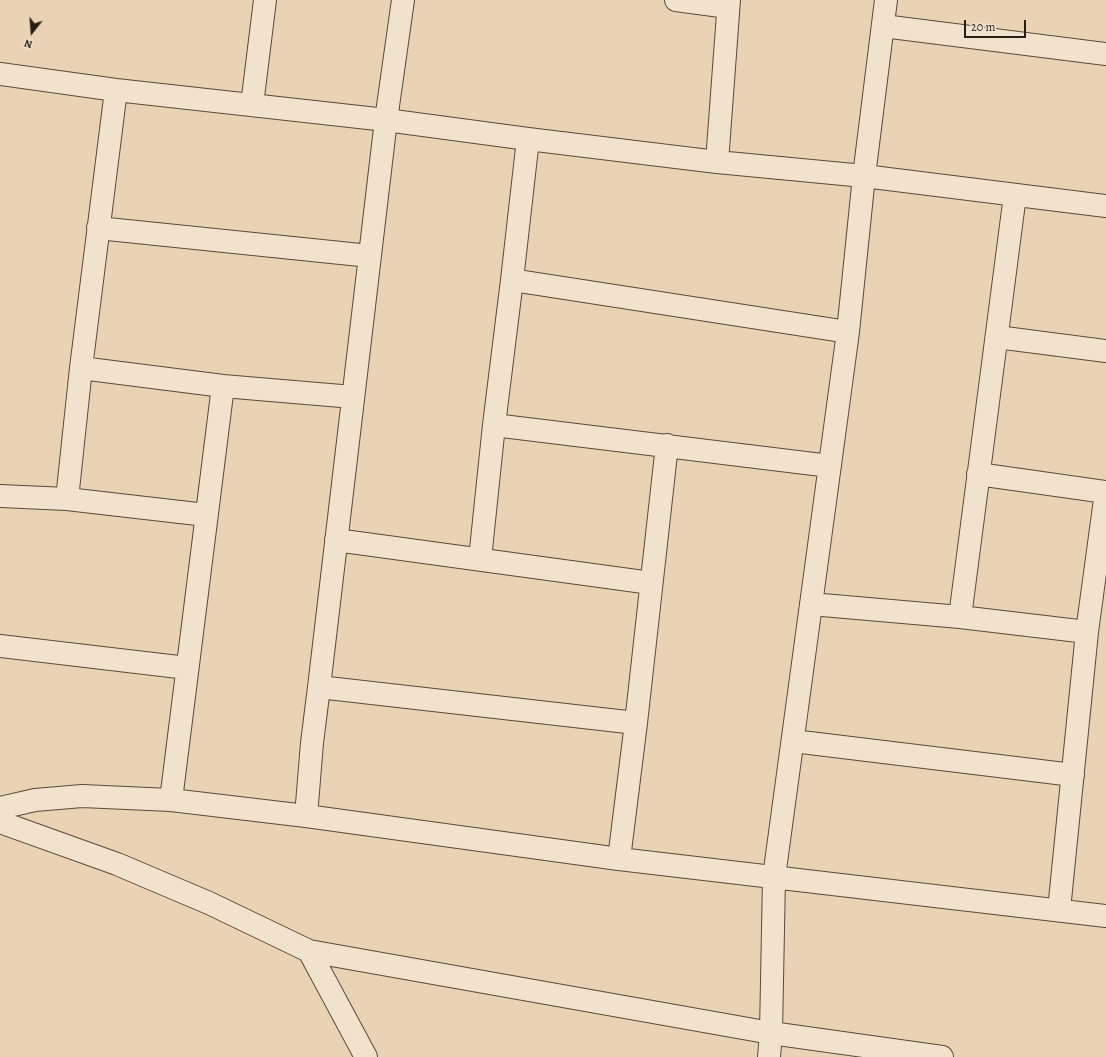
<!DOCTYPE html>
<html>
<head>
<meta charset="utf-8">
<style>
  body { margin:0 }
  #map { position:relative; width:1106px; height:1057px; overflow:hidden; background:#e9d3b4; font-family:Alegreya,serif }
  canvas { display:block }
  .north { position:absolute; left:12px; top:12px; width:40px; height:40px; -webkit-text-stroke:3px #f1e2ce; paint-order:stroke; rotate:197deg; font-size:11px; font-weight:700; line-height:16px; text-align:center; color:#271d12 }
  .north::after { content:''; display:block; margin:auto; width:14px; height:18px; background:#271d12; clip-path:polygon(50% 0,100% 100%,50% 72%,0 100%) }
  .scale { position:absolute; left:964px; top:20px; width:62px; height:18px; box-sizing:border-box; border:2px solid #271d12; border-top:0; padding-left:5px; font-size:12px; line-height:14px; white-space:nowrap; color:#271d12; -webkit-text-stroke:3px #f1e2ce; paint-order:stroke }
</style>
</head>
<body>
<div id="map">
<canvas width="1106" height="1057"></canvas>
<div class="north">N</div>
<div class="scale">20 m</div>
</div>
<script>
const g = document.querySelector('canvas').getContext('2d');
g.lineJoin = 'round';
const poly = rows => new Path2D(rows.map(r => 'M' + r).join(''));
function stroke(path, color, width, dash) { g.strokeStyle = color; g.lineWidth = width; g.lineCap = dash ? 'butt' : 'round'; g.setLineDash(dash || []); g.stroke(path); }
const minor = poly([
  [403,0,386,120,319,687,312,743,306,816,619,859,1106,916],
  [676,0,728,7],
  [883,26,1106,54],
  [0,74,116,90,386,120,528,139,717,162,864,176,1106,206],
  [252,105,265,0],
  [717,162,729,0],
  [98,228,370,256],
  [512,280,848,332],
  [997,337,1106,351],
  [81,368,223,386,353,397],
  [494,425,830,466],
  [978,474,1106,492],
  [0,496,67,499,206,515],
  [67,499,81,368,116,90],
  [336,540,651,583],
  [480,559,494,425,512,280,528,139],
  [811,604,960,617,1087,632],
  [960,617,1015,195],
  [0,646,187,668],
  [319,687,636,723],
  [793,741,1073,775],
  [171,800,223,386],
  [0,808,35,800,82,796,171,800,306,816],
  [0,822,117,864,209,903,309,951,771,1033,942,1057],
  [619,859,636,723,667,445],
  [1059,910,1087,632,1106,492],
  [309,951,366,1057],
  [769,1057,771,1033,774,877,848,332,864,176,886,0]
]);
stroke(minor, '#584a3a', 24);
stroke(minor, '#f1e2ce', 22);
</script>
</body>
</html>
